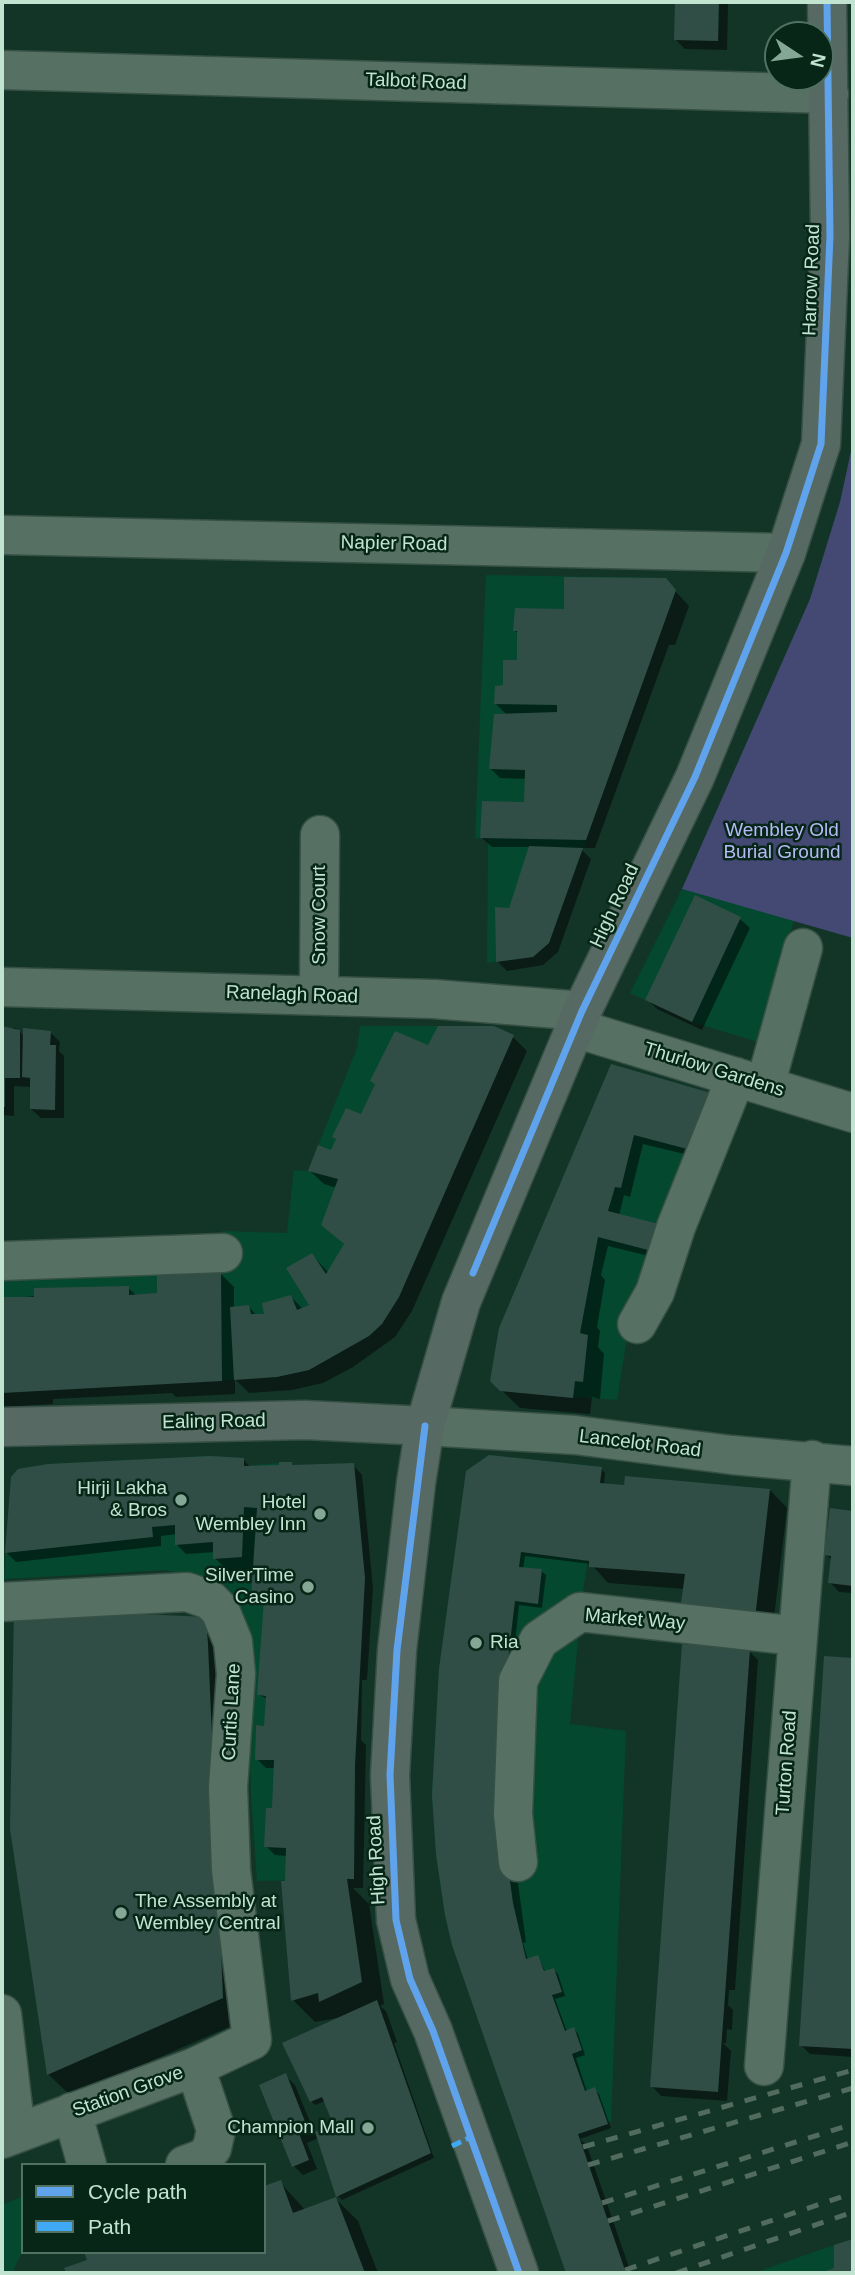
<!DOCTYPE html>
<html>
<head>
<meta charset="utf-8">
<style>
  body { margin:0 }
  #map { position:relative; width:855px; height:2275px; overflow:hidden; background:#133528; font-family:Arial,sans-serif }
  canvas { display:block }
  .frame { position:absolute; inset:0; border:4px solid #c1e4d1; pointer-events:none }
  .legend { position:absolute; left:21px; top:2163px; width:245px; height:91px; box-sizing:border-box; background:#072618; border:2px solid #517262; margin:0; padding:9px 12px; list-style:none; font-size:21px; color:#c1e4d1 }
  .legend li { display:flex; align-items:center; gap:14px; height:35px }
  .legend b { width:35px; border:2px solid #517262 }
  .north { position:absolute; left:764px; top:21px; width:70px; height:70px; box-sizing:border-box; background:#072618; border:2px solid #517262; border-radius:50%; rotate:103deg; font-size:19px; font-weight:700; line-height:28px; text-align:center; color:#c1e4d1 }
  .north::after { content:''; display:block; margin:auto; width:24px; height:32px; background:#84a796; clip-path:polygon(50% 0,100% 100%,50% 72%,0 100%) }
</style>
</head>
<body>
<div id="map">
<canvas width="855" height="2275"></canvas>
<div class="frame"></div>
<ul class="legend">
<li><b style="height:9px;background:#60a3ed"></b>Cycle path</li>
<li><b style="height:9px;background:#3fa9f5"></b>Path</li>
</ul>
<div class="north">N</div>
</div>
<script>
const g = document.querySelector('canvas').getContext('2d');
g.lineJoin = 'round';
function fillPath(path, color) { g.fillStyle = color; g.fill(path, 'evenodd'); }
const poly = rows => new Path2D(rows.map(r => 'M' + r).join(''));
function stroke(path, color, width, dash) { g.strokeStyle = color; g.lineWidth = width; g.lineCap = dash ? 'butt' : 'round'; g.setLineDash(dash || []); g.stroke(path); }
function write(font, color, halo, rows, align = 'center') {
  g.font = font + ' Arial,sans-serif'; g.lineWidth = 5; g.setLineDash([]); g.textBaseline = 'middle'; g.strokeStyle = halo; g.fillStyle = color; for (const [text, x, y, turn = 0] of rows) {
    g.save(); g.translate(x, y); g.rotate((+turn || 0) * Math.PI / 180); g.textAlign = isNaN(turn) ? turn : align; if (halo) g.strokeText(text, 0, 0); g.fillText(text, 0, 0); g.restore();
  }
}
fillPath(poly([
  [486,575,666,578,676,590,549,943,533,957,487,963,488,839,475,838],
  [682,889,794,920,761,1043,692,1022,630,993],
  [360,1026,494,1026,514,1035,410,1271,369,1336,309,1370,277,1377,2,1393,2,1281,221,1270,222,1231,287,1233,294,1170,308,1171,357,1048],
  [611,1064,711,1093,630,1319,617,1400,500,1391,490,1381,499,1328],
  [489,1455,602,1467,582,1598,570,1724,626,1731,611,2121,578,2135,626,2273,566,2273,452,1945,445,1916,436,1854,432,1795,439,1669,466,1471],
  [210,1456,244,1458,244,1466,292,1462,358,1671,354,1879,257,1881,251,1796,247,1636,239,1602,226,1586,166,1570,4,1579,11,1477,18,1469,48,1464],
  [23,2196,23,2250,12,2273,2,2273,2,2205],
  [853,2239,853,2273,754,2273,834,2245]
]), '#03482f');
fillPath(poly([
  [853,442,853,938,682,889,810,599,840,502]
]), '#434973');
fillPath(poly([
  [677,2,728,2,727,50,685,49,676,40],
  [665,580,689,606,675,645,669,645,595,848,580,848,591,859,558,952,543,965,507,971,497,961,530,847,492,847,482,838,525,804,527,779,500,778,490,768,508,716,496,704,518,662,519,635,515,631],
  [696,897,740,919,750,928,702,1030,657,1009,648,1000],
  [16,1028,24,1036,50,1032,60,1042,59,1051,64,1056,64,1118,41,1118,31,1109,32,1087,14,1086,14,1116,2,1115,2,1030],
  [513,1037,527,1051,412,1311,395,1337,353,1367,323,1383,292,1390,249,1393,235,1379,235,1394,176,1397,172,1393,53,1399,53,1404,2,1407,2,1299,128,1288,137,1296,156,1295,220,1273,234,1287,234,1308,249,1307,257,1316,266,1316,291,1297,303,1309,312,1306,312,1255,328,1272,345,1245,337,1238,337,1188,324,1184,310,1171,332,1152,429,1048],
  [612,1067,701,1158,643,1144,630,1197,624,1195,619,1216,661,1259,608,1246,601,1275,605,1280,597,1327,600,1331,598,1347,604,1354,600,1399,592,1397,590,1414,520,1408,492,1381],
  [244,1460,251,1468,291,1464,294,1467,353,1465,362,1475,373,1588,367,1680,362,1680,361,1740,366,1745,363,1888,353,1888,369,1904,384,2004,380,2006,386,2011,397,2042,394,2043,434,2158,342,2200,338,2196,319,2138,307,2143,317,2169,303,2175,294,2166,286,2076,295,2085,315,2134,335,2125,325,2101,315,2105,311,2101,343,2017,315,2022,293,2000,288,1856,275,1855,266,1846,274,1810,275,1768,266,1768,257,1759,268,1728,268,1699,259,1695,265,1606,253,1596,255,1570,229,1572,215,1558,215,1552,186,1554,177,1545,177,1534,161,1536,161,1546,16,1562,7,1553],
  [601,1469,605,1473,604,1485,770,1490,787,1508,771,1643,685,1589,608,1583,591,1564,525,1556,523,1569,541,1571,546,1575,542,1608,519,1605,502,1766,526,1942,523,1943,528,1960,538,1957,546,1973,554,1970,558,1974,565,1996,555,1999,567,2032,574,2029,578,2034,585,2055,576,2058,587,2092,594,2089,599,2094,611,2128,580,2139,587,2146,631,2273,568,2273,454,1945,468,1472],
  [831,1510,853,1513,853,1593,839,1592,830,1582,832,1561,826,1554],
  [205,1618,228,1641,245,2020,71,2096,48,2074],
  [749,1651,758,1660,735,1990,729,1990,728,2005,733,2010,732,2030,727,2029,726,2043,723,2043,731,2051,727,2101,661,2096,652,2086],
  [825,1658,853,1660,853,2057,810,2054,801,2045],
  [280,2182,305,2210,336,2199,358,2221,378,2273,68,2273,66,2270,264,2252]
]), '#0007');
fillPath(poly([
  [675,2,719,2,718,41,674,40],
  [564,577,666,578,676,590,586,840,480,838,482,801,524,802,525,770,489,769,494,714,557,712,557,705,494,704,495,686,503,685,503,660,517,660,517,631,513,631,515,608,564,609],
  [529,846,583,848,549,943,533,957,496,962,495,907,509,908],
  [695,895,741,917,692,1022,645,1000],
  [2,1026,20,1030,20,1078,5,1078,5,1107,2,1107],
  [438,1026,494,1026,514,1035,399,1297,382,1324,369,1336,309,1370,277,1377,234,1380,230,1307,249,1305,251,1314,264,1314,262,1303,291,1295,297,1310,309,1305,286,1268,312,1253,326,1274,344,1244,321,1225,338,1179,308,1171,318,1145,331,1150,336,1139,332,1137,346,1108,361,1114,375,1084,370,1081,395,1031,428,1045],
  [23,1028,51,1031,50,1045,56,1045,55,1110,30,1109,30,1078,22,1077],
  [611,1064,711,1093,691,1150,634,1135,621,1188,615,1187,608,1211,659,1224,652,1251,598,1237,580,1333,588,1335,583,1382,575,1381,573,1398,500,1391,490,1381,499,1328],
  [221,1271,222,1381,2,1393,2,1297,34,1297,34,1288,129,1286,129,1295,157,1293,157,1274],
  [489,1455,602,1467,600,1483,624,1485,625,1476,770,1489,754,1627,679,1618,685,1574,589,1567,589,1561,521,1552,519,1567,542,1569,538,1604,515,1601,506,1676,509,1874,513,1903,526,1959,538,1955,544,1971,554,1968,562,1992,552,1995,565,2031,574,2027,582,2050,572,2054,585,2091,595,2087,608,2124,578,2134,626,2273,566,2273,452,1945,445,1915,436,1854,432,1795,439,1669,466,1471],
  [210,1456,244,1458,244,1466,279,1465,279,1462,292,1462,292,1465,354,1463,365,1578,355,1764,354,1879,347,1879,362,1982,319,2002,318,1993,291,2001,281,1881,285,1881,286,1848,264,1847,266,1808,272,1808,274,1760,255,1760,256,1725,264,1726,266,1696,257,1695,264,1599,251,1597,257,1508,244,1507,242,1557,213,1559,213,1542,175,1545,175,1525,152,1527,153,1537,5,1553,11,1477,18,1469,48,1464],
  [830,1508,853,1511,853,1586,828,1583,831,1556,824,1555],
  [14,1608,206,1617,208,1644,223,1998,47,2075,10,1829],
  [682,1644,750,1649,718,2092,650,2087],
  [824,1656,853,1658,853,2049,799,2046],
  [377,2000,431,2153,336,2197,365,2273,66,2273,64,2268,87,2260,84,2252,264,2252,264,2186,281,2180,293,2213,336,2197,315,2132,333,2124,322,2097,310,2102,282,2043],
  [286,2073,308,2129,299,2133,309,2160,292,2167,259,2085],
  [853,2239,853,2273,820,2273,834,2268,834,2245]
]), '#304e45');
const minor = poly([
  [2,70,829,94],
  [2,535,786,553],
  [2,987,434,999,582,1011],
  [319,995,320,835],
  [575,1028,853,1113],
  [765,1086,803,948],
  [2,1261,223,1253],
  [637,1324,655,1292,676,1227,736,1077],
  [425,1426,575,1435,732,1455,853,1466],
  [2,1602,187,1592,210,1600,220,1610,233,1642,236,1674,228,1787,231,1870,252,2040,195,2067,2,2139],
  [518,1862,513,1814,518,1681,539,1640,580,1612,797,1636],
  [2,2014,16,2133],
  [764,2066,812,1460],
  [72,2112,87,2165],
  [185,2165,204,2158,212,2148,216,2130,195,2067]
]);
const major = poly([
  [2,1427,305,1420,425,1426],
  [519,2273,433,2031,410,1979,396,1920,390,1775,397,1650,416,1483,425,1426,461,1302,582,1011,695,777,786,553,821,444,830,236,827,2]
]);
stroke(minor, '#375045', 41);
stroke(major, '#375045', 41);
stroke(minor, '#567164', 38);
stroke(major, '#576963', 38);
stroke(poly([
  [583,2147,853,2070],
  [588,2165,853,2088],
  [602,2203,853,2124],
  [608,2221,853,2142],
  [625,2270,853,2193],
  [676,2273,853,2212]
]), '#516b5f', 5, [12, 12]);
stroke(poly([
  [452,2146,471,2137]
]), '#3fa9f5', 5, [10, 5]);
stroke(poly([
  [473,1273,582,1011,695,777,786,553,821,444,830,236,827,2],
  [425,1426,397,1650,390,1775,396,1920,410,1979,433,2031,519,2273]
]), '#60a3ed', 7);
for (const [x, y, r, color] of [
  [181,1500,7,"#84a796"],
  [320,1514,7,"#84a796"],
  [308,1587,7,"#84a796"],
  [476,1643,7,"#84a796"],
  [121,1913,7,"#84a796"],
  [368,2128,7,"#84a796"]
]) { const dot = new Path2D(); dot.arc(x, y, r, 0, 2 * Math.PI); g.fillStyle = color; g.fill(dot); stroke(dot, '#072618', 2.5); }
write('19px', '#c1e4d1', '#072618', [
  ["Talbot Road",416,82,2],
  ["Harrow Road",812,280,-88],
  ["Napier Road",394,544,1],
  ["High Road",615,906,-65],
  ["Snow Court",320,915,-90],
  ["Ranelagh Road",292,995,2],
  ["Thurlow Gardens",714,1070,17],
  ["Ealing Road",214,1422,-1],
  ["Lancelot Road",640,1444,7],
  ["Market Way",635,1620,5],
  ["Curtis Lane",232,1712,-87],
  ["Turton Road",787,1763,-86],
  ["High Road",377,1860,-93],
  ["Station Grove",128,2092,-20]
]);
write('19px', '#b5baf7', '#072618', [
  ["Wembley Old",782,831],
  ["Burial Ground",782,853]
]);
write('19px', '#c1e4d1', '#072618', [
  ["Hirji Lakha",167,1489],
  ["& Bros",167,1511],
  ["Hotel",306,1503],
  ["Wembley Inn",306,1525],
  ["SilverTime",294,1576],
  ["Casino",294,1598],
  ["Ria",490,1643,"left"],
  ["The Assembly at",135,1902,"left"],
  ["Wembley Central",135,1924,"left"],
  ["Champion Mall",354,2128]
], 'right');
</script>
</body>
</html>
